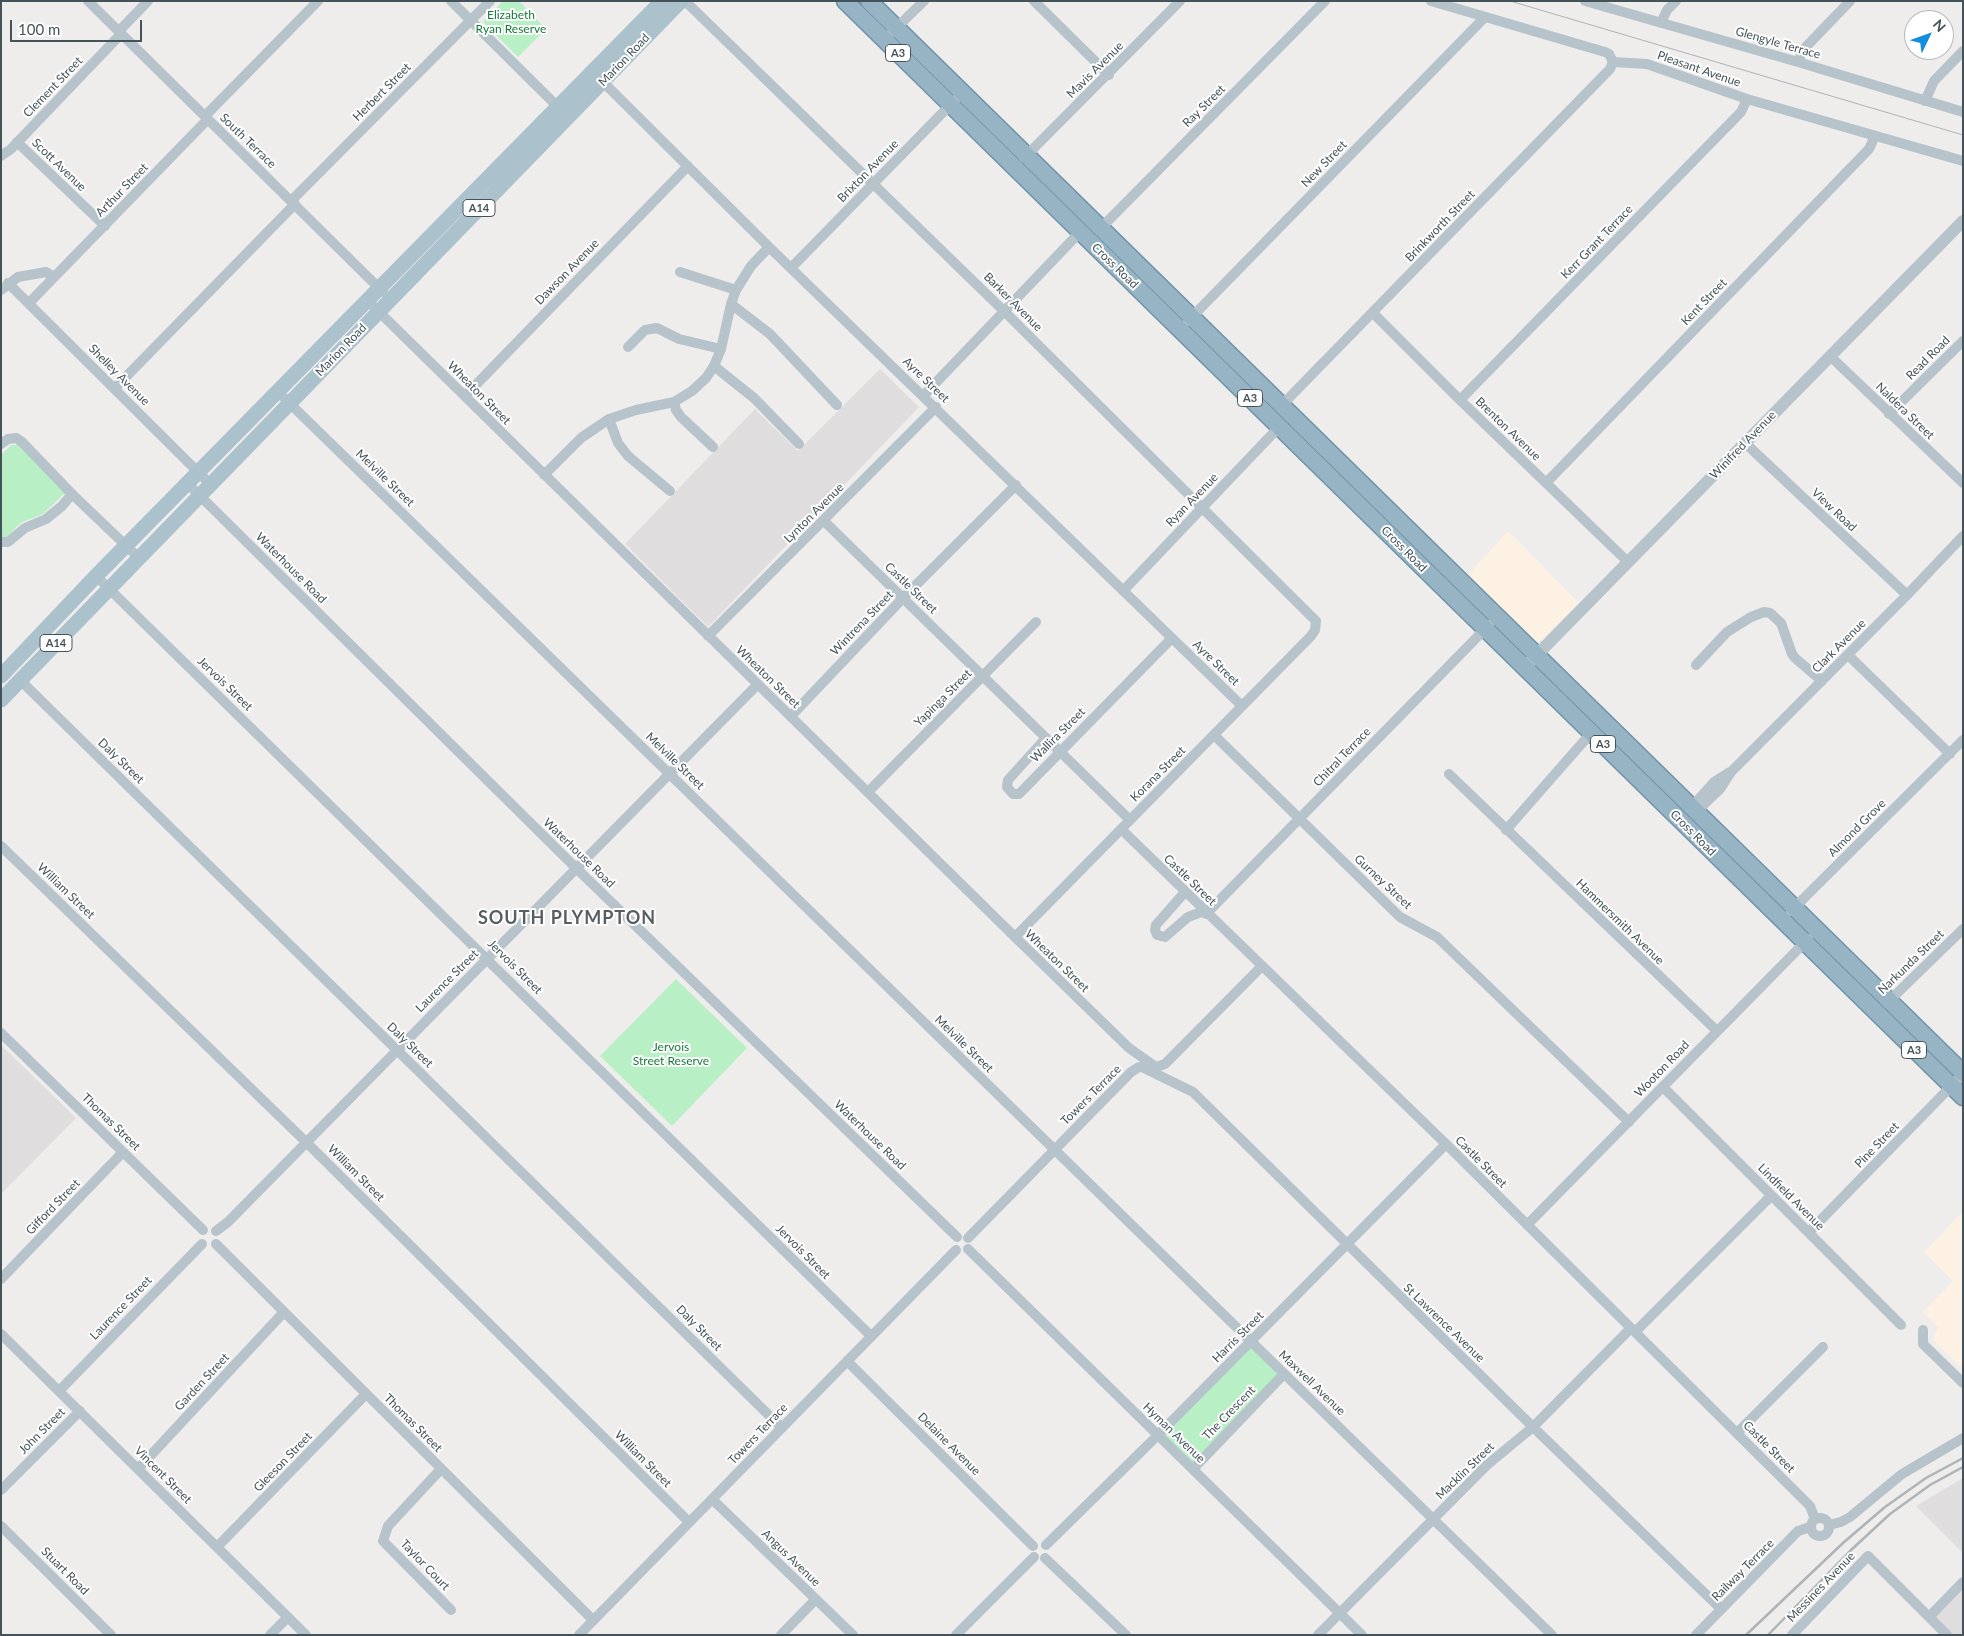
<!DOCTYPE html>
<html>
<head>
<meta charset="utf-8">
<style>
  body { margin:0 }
  #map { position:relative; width:1964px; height:1636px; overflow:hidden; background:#efecec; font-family:Lato,sans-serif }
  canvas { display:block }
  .frame { position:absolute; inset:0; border:2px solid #44535a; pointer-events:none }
  .north { position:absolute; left:1904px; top:10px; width:50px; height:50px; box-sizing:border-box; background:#fff; border:1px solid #b4babd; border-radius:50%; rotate:48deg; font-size:14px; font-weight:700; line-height:20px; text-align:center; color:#44535a }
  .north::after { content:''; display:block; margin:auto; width:18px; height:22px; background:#168cdf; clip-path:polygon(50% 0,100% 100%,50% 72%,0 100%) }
  .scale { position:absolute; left:10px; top:20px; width:132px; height:22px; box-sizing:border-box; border:2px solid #44535a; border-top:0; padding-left:6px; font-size:15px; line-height:18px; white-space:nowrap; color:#44535a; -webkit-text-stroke:4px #fff; paint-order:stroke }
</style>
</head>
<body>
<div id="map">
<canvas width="1964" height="1636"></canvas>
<div class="frame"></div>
<div class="north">N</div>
<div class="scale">100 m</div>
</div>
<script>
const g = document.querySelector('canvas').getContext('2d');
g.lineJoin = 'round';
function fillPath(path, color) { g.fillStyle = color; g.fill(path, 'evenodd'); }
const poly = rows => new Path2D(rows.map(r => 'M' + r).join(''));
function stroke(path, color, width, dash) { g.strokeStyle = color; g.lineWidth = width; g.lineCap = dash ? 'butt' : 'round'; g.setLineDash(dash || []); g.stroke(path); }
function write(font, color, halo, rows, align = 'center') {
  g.font = font + ' Lato,sans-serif'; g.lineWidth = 4; g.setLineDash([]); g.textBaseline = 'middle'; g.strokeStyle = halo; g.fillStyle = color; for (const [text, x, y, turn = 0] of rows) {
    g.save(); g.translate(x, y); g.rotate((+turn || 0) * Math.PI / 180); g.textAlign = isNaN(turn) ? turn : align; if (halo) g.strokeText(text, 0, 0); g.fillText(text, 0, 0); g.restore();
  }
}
fillPath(poly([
  [1508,531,1579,603,1542,639,1536,642,1530,640,1467,576],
  [1963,1212,1963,1369,1933,1340,1938,1327,1923,1312,1953,1281,1924,1252]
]), '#fcf1e3');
fillPath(poly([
  [880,369,919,407,708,627,625,544,755,409,798,451],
  [1,1045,76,1118,1,1194],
  [1963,1478,1963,1553,1916,1506],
  [1963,1590,1963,1635,1952,1635,1935,1618]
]), '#e0ddde');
fillPath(poly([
  [503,1,519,1,546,29,518,57,483,22],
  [11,445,19,445,66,492,43,514,22,522,3,540,1,538,1,455],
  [676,979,747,1048,672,1126,600,1056],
  [1251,1342,1283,1374,1192,1469,1158,1436]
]), '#b8efc5');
const trunk = poly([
  [845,1,1963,1097],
  [869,1,1963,1073]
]);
stroke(trunk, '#6e92a8', 19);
stroke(poly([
  [88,1,383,292],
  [451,1,562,111],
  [685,1,1009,316,1316,621,1315,630,1311,636,1015,937],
  [1034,1,1109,75],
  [1431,1,1605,52,1609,54,1613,62,1647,64,1747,99,1963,161],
  [1585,1,1798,62,1963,112],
  [1661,23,1667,10,1676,1],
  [119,31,148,1],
  [892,32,924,1],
  [1798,62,1803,50,1850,1],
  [599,78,769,247,1242,706],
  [1925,101,1934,81,1963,51],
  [205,116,318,1],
  [17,142,105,226],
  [1,156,11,149,121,34],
  [1024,158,1180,1],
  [291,201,490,1],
  [1100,229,1325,1],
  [791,268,955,100],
  [680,272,736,290],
  [8,283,211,485],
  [1,290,18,277,46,272,54,277],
  [367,300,1015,937,1129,1048,1156,1067],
  [29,303,208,119],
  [731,304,770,334,837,405],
  [1373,313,1460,400,1628,562],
  [1188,321,1485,17],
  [628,347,645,330,657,328,679,339,721,349],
  [1830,356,1963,483],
  [714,366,754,398,799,444],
  [115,388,295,204],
  [277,391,1552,1635],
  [924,395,1080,232],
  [465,396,688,166],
  [1460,400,1741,112,1747,99],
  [674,402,676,410,681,417,713,447],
  [1282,405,1610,69,1613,62],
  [1889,414,1963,341],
  [609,419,618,443,628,456,670,491],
  [1745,443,1907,595],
  [1,444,8,439,16,438,22,442,72,494,139,558],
  [544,475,581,438,609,419,636,410,674,402,692,391,706,378,714,366,721,349,731,304,736,290,751,266,769,247],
  [187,483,576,868,957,1237],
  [1546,483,1869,149,1875,136],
  [824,521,1130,820],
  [1,542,8,542,25,528,46,519,62,506,72,494],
  [96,576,871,1336],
  [1123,591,1279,427],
  [708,636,936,407],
  [1848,655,1950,754],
  [1696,665,1727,632,1751,617,1764,612,1770,613,1781,623,1792,654,1795,658,1822,681],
  [20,680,782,1428],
  [791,716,903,598,1016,485],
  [1214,735,1400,917,1437,937,1629,1122],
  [1046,738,1008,780,1007,787,1013,794,1019,794,1172,638],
  [1449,774,1717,1031],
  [868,792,1036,622],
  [1692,810,1703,805,1720,789,1731,772,1907,595,1963,536],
  [1692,810,1698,800,1714,782,1730,772],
  [1121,829,1446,1144,1635,1332,1810,1506,1815,1519],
  [1506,830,1591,733],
  [1,846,306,1142,689,1522],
  [1185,892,1156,925,1155,930,1157,935,1165,937,1188,917,1204,911],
  [1791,911,1963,740],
  [1206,914,1489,625],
  [1887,1003,1963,929],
  [1,1033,203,1230],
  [1142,1067,1193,1092,1533,1427,1721,1609],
  [1663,1087,1901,1325],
  [1527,1225,1808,939],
  [216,1231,228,1222,758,684],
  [1809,1232,1963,1074],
  [968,1238,1131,1072,1139,1067,1156,1067,1165,1064,1262,966],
  [216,1244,593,1620],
  [968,1249,1362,1635],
  [1,1279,123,1152],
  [1923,1330,1923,1344,1963,1383],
  [1635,1332,1771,1196],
  [1,1334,306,1635],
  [847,1361,1033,1546],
  [59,1391,202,1244],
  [1737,1433,1823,1347],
  [138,1469,284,1312],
  [441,1469,388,1526,383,1541,451,1610],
  [1193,1469,1284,1374],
  [1,1490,80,1411],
  [712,1499,853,1635],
  '1811 1527a9 9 0 1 1 18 0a9 9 0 1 1-18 0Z',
  [1829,1525,1841,1522,1850,1517,1902,1474,1963,1438],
  [1,1526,111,1635],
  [1046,1545,1158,1435,1446,1144],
  [217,1547,366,1394],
  [1045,1558,1126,1635],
  [1929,1617,1963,1582],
  [270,1635,288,1617],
  [579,1635,956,1250],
  [781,1635,816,1599],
  [956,1635,1034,1557],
  [1318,1635,1487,1465,1533,1427,1631,1328],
  [1696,1635,1798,1531,1810,1527],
  [1792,1635,1868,1556,1947,1635]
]), '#b7c3ca', 10);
stroke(poly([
  [1530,662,1963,221]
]), '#b7c3ca', 12);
stroke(poly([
  [1,676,96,576,662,1],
  [1,700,681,1]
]), '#abc1cc', 15);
stroke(trunk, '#96b4c4', 16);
stroke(poly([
  [1510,1,1963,135]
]), '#aeb3b7', 1);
stroke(poly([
  [1746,1635,1843,1543,1885,1507,1926,1478,1963,1458],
  [1768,1635,1850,1551,1890,1514,1930,1485,1963,1467]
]), '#aeb3b7', 2.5);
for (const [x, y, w] of [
  [898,53,25],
  [479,208,32],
  [1250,398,25],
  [56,643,32],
  [1603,744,25],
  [1914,1050,25]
]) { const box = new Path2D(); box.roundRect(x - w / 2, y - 8.5, w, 17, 4); g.fillStyle = '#fff'; g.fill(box); stroke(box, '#44535a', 1); }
write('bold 11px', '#44535a', null, [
  ["A3",898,53],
  ["A14",479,208],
  ["A3",1250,398],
  ["A14",56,643],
  ["A3",1603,744],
  ["A3",1914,1050]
]);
write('12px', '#157b38', '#fff', [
  ["Elizabeth",511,15],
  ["Ryan Reserve",511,29],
  ["Jervois",671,1047],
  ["Street Reserve",671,1061]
]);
write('12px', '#44535a', '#fff', [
  ["Glengyle Terrace",1778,43,16],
  ["Marion Road",624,60,-46],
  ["Pleasant Avenue",1699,69,19],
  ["Mavis Avenue",1095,70,-45],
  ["Clement Street",53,87,-46],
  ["Herbert Street",382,92,-45],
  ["Ray Street",1204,106,-45],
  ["South Terrace",248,141,44],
  ["New Street",1324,164,-46],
  ["Scott Avenue",59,165,44],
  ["Brixton Avenue",868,171,-46],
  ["Arthur Street",122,190,-46],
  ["Brinkworth Street",1440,226,-46],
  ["Kerr Grant Terrace",1597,242,-46],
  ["Cross Road",1115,266,44],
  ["Dawson Avenue",567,272,-46],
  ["Barker Avenue",1013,302,45],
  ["Kent Street",1704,302,-46],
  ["Marion Road",341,350,-46],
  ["Read Road",1928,358,-45],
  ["Shelley Avenue",119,375,45],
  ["Ayre Street",926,380,44],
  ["Wheaton Street",479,393,45],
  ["Naldera Street",1905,411,44],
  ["Brenton Avenue",1508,429,44],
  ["Winifred Avenue",1743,445,-46],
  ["Melville Street",385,478,44],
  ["Ryan Avenue",1192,500,-46],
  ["View Road",1834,510,43],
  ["Lynton Avenue",814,513,-45],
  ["Cross Road",1404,549,45],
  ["Waterhouse Road",291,568,45],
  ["Castle Street",911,588,44],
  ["Wintrena Street",862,623,-46],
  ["Clark Avenue",1839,646,-45],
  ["Ayre Street",1216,663,44],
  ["Wheaton Street",768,677,44],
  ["Jervois Street",225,684,44],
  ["Yapinga Street",943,698,-45],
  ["Wallira Street",1058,735,-45],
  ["Chitral Terrace",1342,757,-46],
  ["Daly Street",121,761,44],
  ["Melville Street",675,761,44],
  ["Korana Street",1158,774,-45],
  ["Almond Grove",1857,828,-45],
  ["Cross Road",1693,833,45],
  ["Waterhouse Road",579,853,44],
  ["Castle Street",1190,880,44],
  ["Gurney Street",1383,882,43],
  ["William Street",66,891,44],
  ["Hammersmith Avenue",1620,922,44],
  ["Wheaton Street",1057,961,44],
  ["Narkunda Street",1911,962,-44],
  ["Jervois Street",515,967,45],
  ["Laurence Street",447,981,-45],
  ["Melville Street",964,1044,44],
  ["Daly Street",410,1045,44],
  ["Wooton Road",1662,1069,-46],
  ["Towers Terrace",1091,1095,-45],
  ["Thomas Street",111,1122,44],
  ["Waterhouse Road",870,1135,44],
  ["Pine Street",1877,1145,-46],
  ["Castle Street",1481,1162,45],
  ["William Street",356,1173,45],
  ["Lindfield Avenue",1791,1197,45],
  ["Gifford Street",53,1207,-46],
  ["Jervois Street",803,1252,45],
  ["Laurence Street",121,1308,-46],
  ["St Lawrence Avenue",1444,1323,44],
  ["Daly Street",699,1328,45],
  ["Harris Street",1238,1337,-45],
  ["Garden Street",202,1382,-47],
  ["Maxwell Avenue",1312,1383,44],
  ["The Crescent",1229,1413,-46],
  ["Thomas Street",413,1423,45],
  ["John Street",42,1431,-45],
  ["Hyman Avenue",1174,1433,44],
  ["Towers Terrace",758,1434,-46],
  ["Delaine Avenue",949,1444,45],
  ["Castle Street",1769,1447,45],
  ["William Street",643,1459,45],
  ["Gleeson Street",283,1462,-46],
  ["Macklin Street",1465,1471,-44],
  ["Vincent Street",163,1475,45],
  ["Angus Avenue",791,1558,44],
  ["Taylor Court",425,1565,46],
  ["Railway Terrace",1743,1570,-45],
  ["Stuart Road",65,1571,45],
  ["Messines Avenue",1821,1587,-46]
]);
g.letterSpacing = '1px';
write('bold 18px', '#595e61', '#fff', [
  ["SOUTH PLYMPTON",567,918]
]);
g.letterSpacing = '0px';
</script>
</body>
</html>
